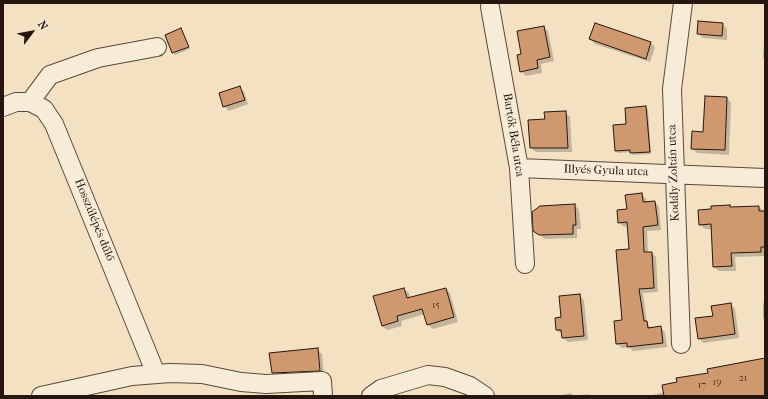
<!DOCTYPE html>
<html>
<head>
<meta charset="utf-8">
<style>
  body { margin:0 }
  #map { position:relative; width:768px; height:399px; overflow:hidden; background:#f3e1c1; font-family:"IM FELL French Canon",serif }
  canvas { display:block }
  .frame { position:absolute; inset:0; border:4px solid #25170f; pointer-events:none }
  .north { position:absolute; left:12px; top:12px; width:40px; height:40px; -webkit-text-stroke:3px #f7ecd7; paint-order:stroke; rotate:58deg; font-size:11px; font-weight:700; line-height:16px; text-align:center; color:#25170f }
  .north::after { content:''; display:block; margin:auto; width:14px; height:18px; background:#25170f; clip-path:polygon(50% 0,100% 100%,50% 72%,0 100%) }
</style>
</head>
<body>
<div id="map">
<canvas width="768" height="399"></canvas>
<div class="frame"></div>
<div class="north">N</div>
</div>
<script>
const g = document.querySelector('canvas').getContext('2d');
g.lineJoin = 'round';
function fillPath(path, color) { g.fillStyle = color; g.fill(path, 'evenodd'); }
const poly = rows => new Path2D(rows.map(r => 'M' + r).join(''));
function stroke(path, color, width, dash) { g.strokeStyle = color; g.lineWidth = width; g.lineCap = dash ? 'butt' : 'round'; g.setLineDash(dash || []); g.stroke(path); }
function write(font, color, halo, rows, align = 'center') {
  g.font = font + ' "IM FELL French Canon",serif'; g.lineWidth = 4; g.setLineDash([]); g.textBaseline = 'middle'; g.strokeStyle = halo; g.fillStyle = color; for (const [text, x, y, turn = 0] of rows) {
    g.save(); g.translate(x, y); g.rotate((+turn || 0) * Math.PI / 180); g.textAlign = isNaN(turn) ? turn : align; if (halo) g.strokeText(text, 0, 0); g.fillText(text, 0, 0); g.restore();
  }
}
fillPath(poly([
  [723,24,727,29,727,40,703,38,698,34],
  [544,27,548,31,554,61,541,64,542,73,526,76,521,71,523,55],
  [181,29,190,49,175,55,166,35],
  [590,39,651,43,655,47,650,62,595,44],
  [764,43,765,43,765,60,763,58],
  [240,87,244,92,248,104,229,111,224,106],
  [727,98,731,103,729,155,697,153,692,148],
  [646,107,648,110,651,154,633,155,631,152,618,153,616,151,627,125],
  [565,112,570,117,572,152,536,152,531,148,546,120],
  [642,194,646,199,647,203,655,202,659,207,661,230,647,231,648,253,651,253,656,257,658,292,643,293,647,323,651,329,660,327,665,332,667,347,633,351,629,347,622,348,617,344,623,321,631,250,628,226,624,227,619,222,628,210],
  [575,205,579,210,581,229,577,229,577,238,545,239,534,230],
  [712,207,759,207,765,212,765,256,735,257,736,271,719,271,714,267,712,229,705,229,700,225,712,210],
  [404,289,409,293,410,298,446,289,450,293,458,322,433,329,428,325,425,314,401,321,402,326,387,330,382,326],
  [579,295,584,300,588,340,568,342,563,338,563,334,556,330,562,318],
  [763,303,765,303,765,321,763,318],
  [731,304,735,309,739,338,703,343,699,338,714,316],
  [317,349,322,354,324,375,277,377,272,373],
  [765,359,765,396,649,396,664,392,678,383],
  [571,393,574,396,588,394,590,396,557,396]
]), '#0003');
const building = poly([
  [698,21,723,23,722,36,697,34,698,21],
  [595,23,651,42,646,59,589,39,595,23],
  [544,26,550,57,537,60,538,68,520,72,517,55,521,54,517,31,544,26],
  [181,28,189,47,172,53,165,35,181,28],
  [240,86,245,100,223,107,219,93,240,86],
  [705,96,727,97,725,150,691,149,692,131,703,132,705,96],
  [646,106,650,152,630,153,630,150,615,151,613,125,626,124,625,108,646,106],
  [566,111,568,148,530,148,528,120,545,119,544,112,566,111],
  [642,193,643,202,655,201,658,225,643,227,644,252,652,252,654,288,639,289,644,321,647,321,648,328,661,326,663,343,627,347,627,343,616,344,614,321,622,320,616,250,629,249,627,222,618,223,617,210,627,209,625,195,642,193],
  [575,204,576,225,573,225,573,234,539,235,533,231,532,212,540,206,575,204],
  [730,205,730,207,759,206,759,211,765,211,765,247,761,247,761,252,731,253,732,266,713,267,711,224,699,225,698,210,711,209,711,206,730,205],
  [404,288,407,298,446,288,454,317,427,325,422,309,397,316,398,321,382,326,373,296,404,288],
  [580,294,584,336,562,338,561,330,556,330,555,318,561,317,559,296,580,294],
  [731,303,735,334,698,339,695,318,713,316,711,306,731,303],
  [318,348,320,371,272,373,269,353,318,348],
  [765,358,765,396,664,396,662,385,677,382,676,378,708,373,707,369,765,358]
]);
fillPath(building, '#d0986f');
stroke(building, '#25170f', 1);
const minor = poly([
  [490,7,519,168,525,264],
  [30,102,50,75,98,58,157,47],
  [3,107,16,102,30,102,44,109,54,124,156,374],
  [519,168,765,178],
  [681,344,672,89,683,3],
  [41,396,132,376,170,373,202,374,241,382,266,384,322,381,323,396],
  [371,396,381,389,428,375,445,377,470,386,485,396]
]);
stroke(minor, '#584a3c', 20);
stroke(minor, '#f7ecd7', 18);
write('10px', '#503727', null, [
  ["15",436,306],
  ["21",743,379],
  ["19",717,383],
  ["17",702,386]
]);
write('12px', '#25170f', '#f7ecd7', [
  ["Bartók Béla utca",513,135,81],
  ["Illyés Gyula utca",606,171,2],
  ["Kodály Zoltán utca",674,173,-92],
  ["Hosszúlépés dűlő",94,220,68]
]);
</script>
</body>
</html>
